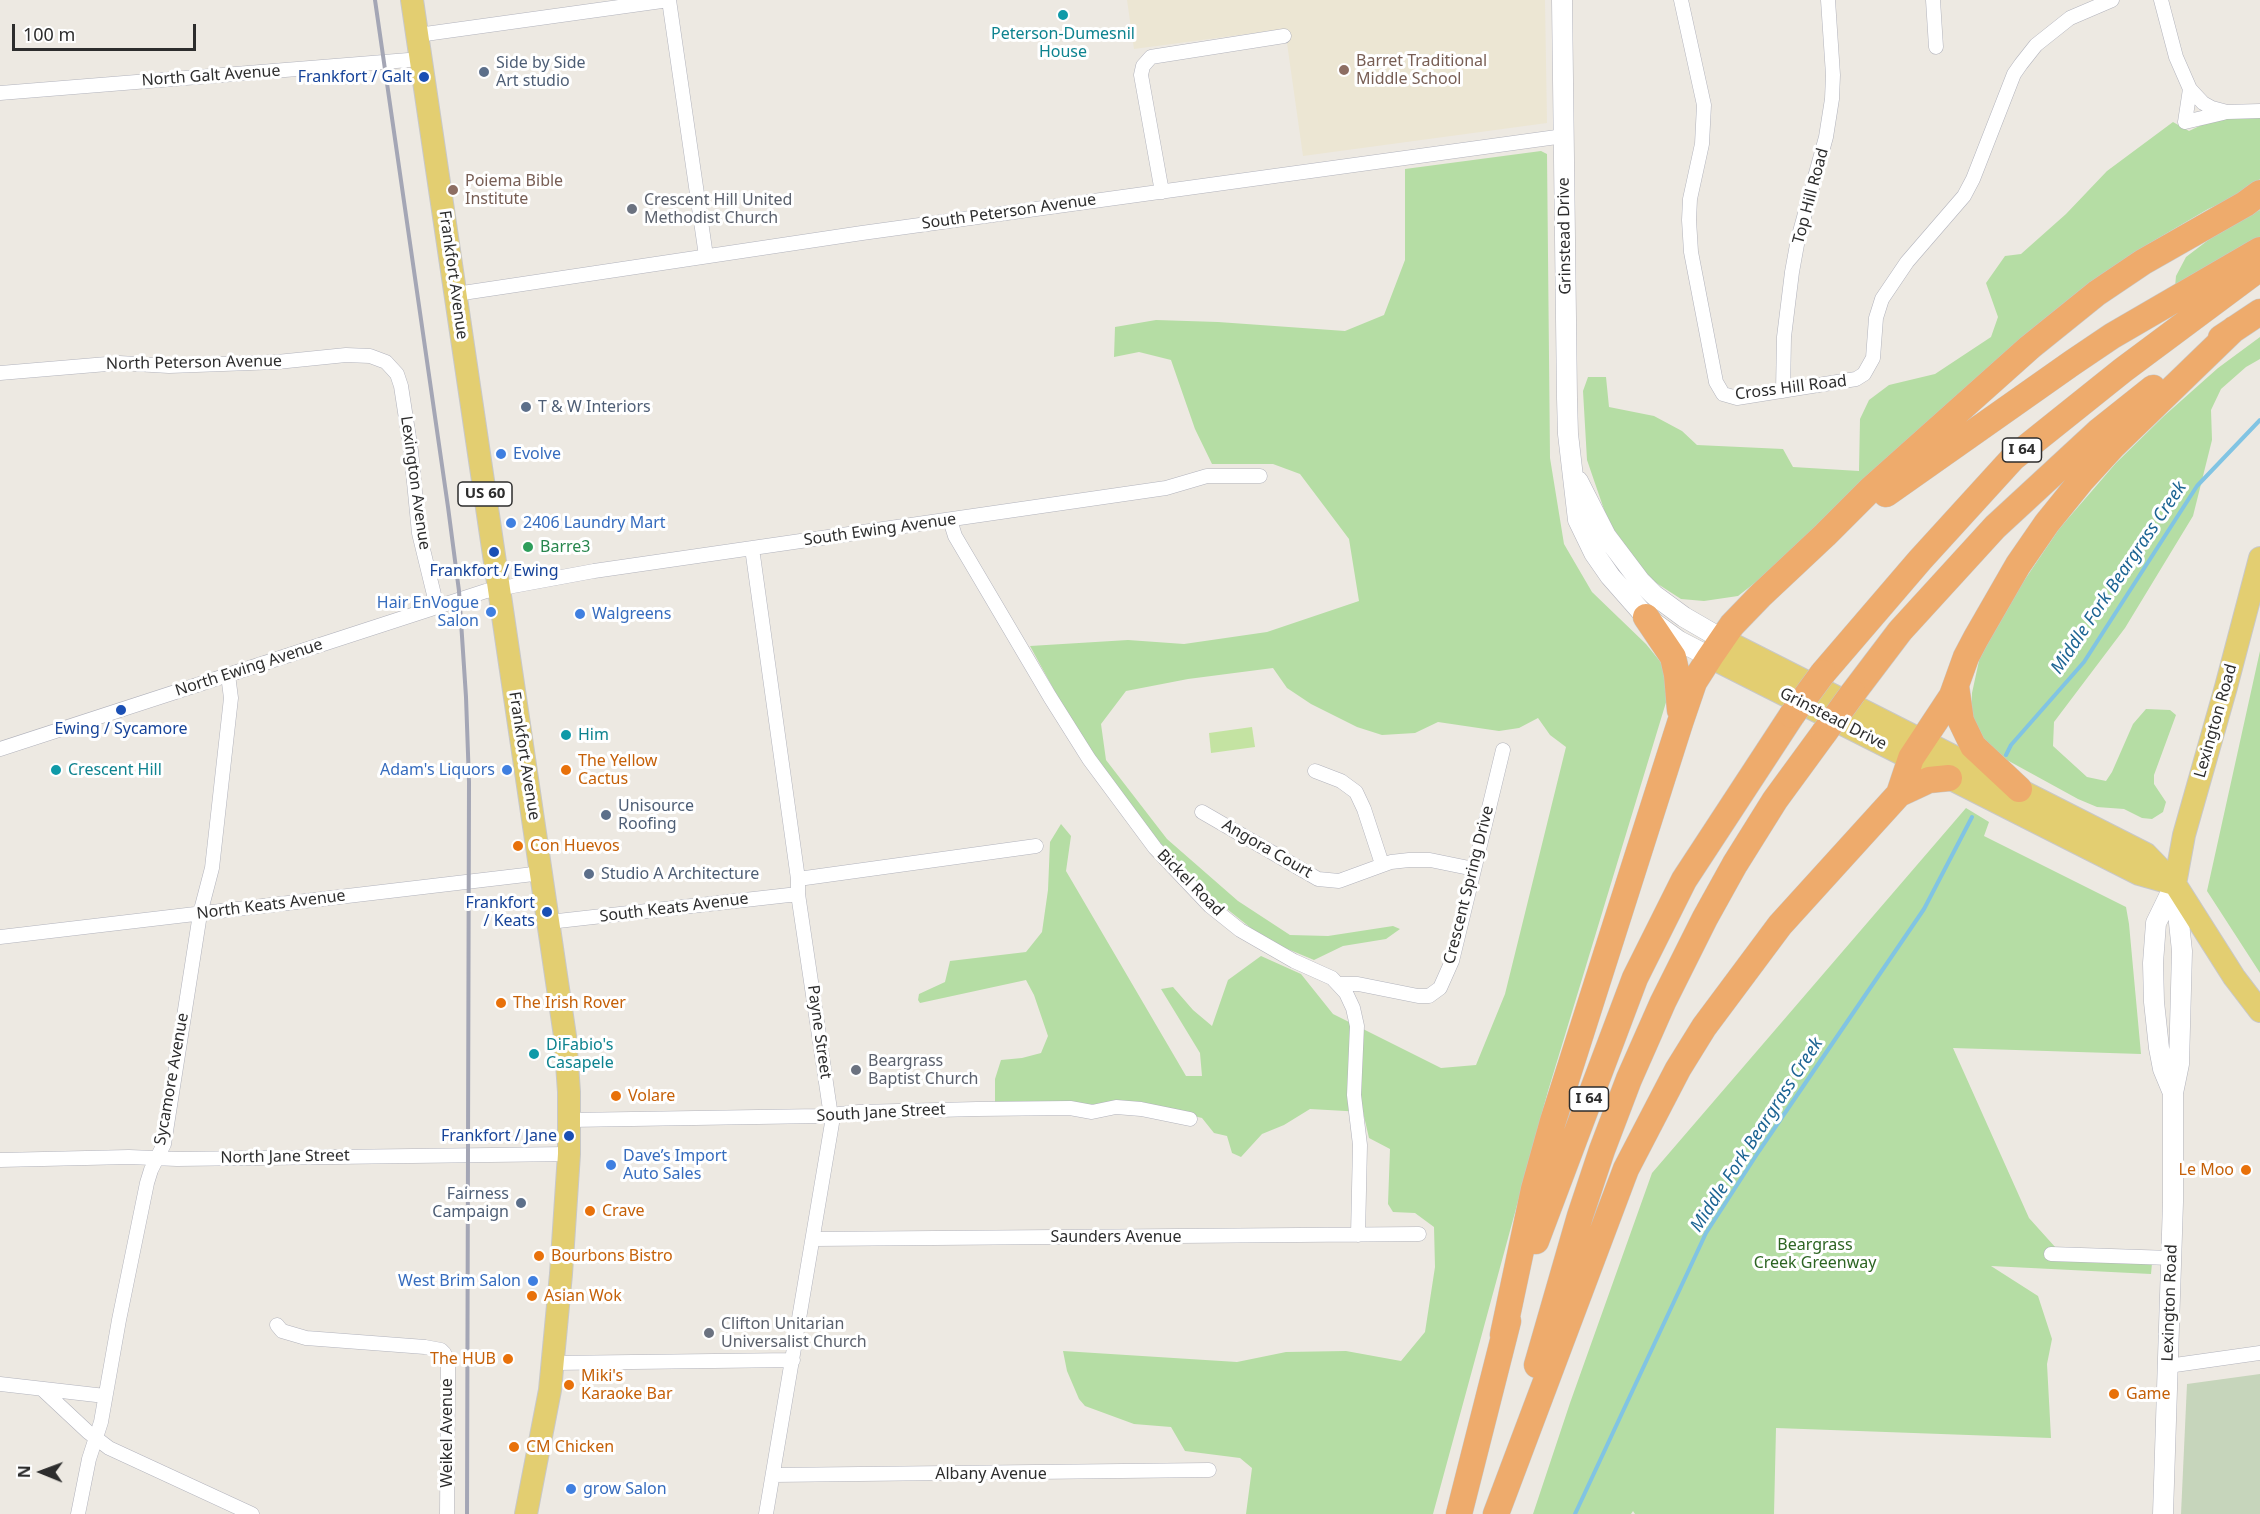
<!DOCTYPE html>
<html>
<head>
<meta charset="utf-8">
<style>
  body { margin:0 }
  #map { position:relative; width:2260px; height:1514px; overflow:hidden; background:#ede9e2; font-family:"Noto Sans",sans-serif }
  canvas { display:block }
  .north { position:absolute; left:12px; top:1442px; width:60px; height:60px; -webkit-text-stroke:4px #fff; paint-order:stroke; rotate:271deg; font-size:16px; font-weight:700; line-height:24px; text-align:center; color:#2d2d2d }
  .north::after { content:''; display:block; margin:auto; width:21px; height:27px; background:#2d2d2d; clip-path:polygon(50% 0,100% 100%,50% 72%,0 100%) }
  .scale { position:absolute; left:12px; top:24px; width:184px; height:27px; box-sizing:border-box; border:3px solid #2d2d2d; border-top:0; padding-left:8px; font-size:18px; line-height:21px; white-space:nowrap; color:#2d2d2d; -webkit-text-stroke:4px #fff; paint-order:stroke }
</style>
</head>
<body>
<div id="map">
<canvas width="2260" height="1514"></canvas>
<div class="north">N</div>
<div class="scale">100 m</div>
</div>
<script>
const g = document.querySelector('canvas').getContext('2d');
g.lineJoin = 'round';
function fillPath(path, color) { g.fillStyle = color; g.fill(path, 'evenodd'); }
const poly = rows => new Path2D(rows.map(r => 'M' + r).join(''));
function stroke(path, color, width, dash) { g.strokeStyle = color; g.lineWidth = width; g.lineCap = dash ? 'butt' : 'round'; g.setLineDash(dash || []); g.stroke(path); }
function write(font, color, halo, rows, align = 'center') {
  g.font = font + ' "Noto Sans",sans-serif'; g.lineWidth = 6; g.setLineDash([]); g.textBaseline = 'middle'; g.strokeStyle = halo; g.fillStyle = color; for (const [text, x, y, turn = 0] of rows) {
    g.save(); g.translate(x, y); g.rotate((+turn || 0) * Math.PI / 180); g.textAlign = isNaN(turn) ? turn : align; if (halo) g.strokeText(text, 0, 0); g.fillText(text, 0, 0); g.restore();
  }
}
fillPath(poly([
  [1127,0,1545,0,1547,123,1303,156,1285,29,1134,49]
]), '#ece6d3');
fillPath(poly([
  [2249,114,2260,117,2260,179,2255,185,2245,193,2208,209,2145,246,2060,308,1783,561,1738,596,1704,601,1681,599,1647,577,1608,521,1587,460,1583,391,1588,377,1606,377,1609,407,1654,416,1682,431,1697,445,1783,449,1793,467,1859,471,1860,419,1869,400,1889,385,1935,374,1991,337,1998,317,1986,283,2005,256,2021,254,2066,214,2107,171,2173,122,2189,131,2212,120],
  [1541,151,1547,154,1550,458,1564,544,1592,592,1646,644,1663,665,1667,699,1548,1091,1433,1514,1246,1514,1252,1468,1240,1458,1185,1451,1171,1427,1134,1424,1085,1406,1079,1399,1067,1371,1063,1351,1237,1362,1286,1352,1346,1351,1401,1361,1425,1332,1435,1267,1434,1227,1415,1213,1393,1212,1388,1204,1390,1149,1369,1138,1363,1112,1310,1109,1284,1125,1262,1134,1241,1157,1232,1153,1227,1136,1214,1133,1202,1118,1153,1106,995,1103,995,1079,1001,1060,1022,1058,1041,1053,1048,1036,1034,995,1026,980,920,1003,918,1000,919,994,945,982,950,961,1026,952,1042,932,1048,890,1050,842,1061,824,1071,836,1066,871,1186,1076,1202,1076,1200,1053,1161,989,1173,987,1193,1010,1212,1026,1228,980,1261,956,1301,974,1333,1014,1441,1068,1476,1065,1505,994,1566,747,1550,735,1538,718,1519,728,1499,731,1438,722,1415,733,1382,735,1357,727,1311,704,1287,688,1273,668,1188,679,1126,691,1101,724,1106,760,1167,839,1238,901,1290,935,1328,936,1393,926,1400,929,1386,939,1343,946,1314,960,1266,940,1193,882,1145,829,1088,752,1030,646,1128,640,1184,644,1267,632,1359,601,1349,539,1300,474,1273,464,1212,464,1195,429,1171,360,1139,352,1114,357,1115,327,1156,320,1218,322,1345,331,1384,315,1405,260,1405,169],
  [2260,210,2260,239,2175,287,2176,276,2186,257,2232,222],
  [2260,337,2260,359,2246,367,2221,389,2211,410,2212,440,2193,516,2125,628,2054,722,2053,746,2087,777,2106,781,2112,772,2133,724,2146,709,2170,710,2176,715,2154,775,2154,784,2166,802,2163,812,2152,819,2142,818,2124,809,2097,807,2078,799,1996,754,1977,734,1971,719,1972,693,1980,656,2011,600,2059,529,2116,463,2164,416,2218,368],
  [2260,651,2260,973,2207,891],
  [1966,808,1989,822,1984,836,2126,907,2129,924,2141,1054,1953,1048,2029,1218,2056,1248,2153,1252,2151,1274,1991,1266,2038,1296,2052,1339,2047,1364,2051,1438,1776,1428,1774,1514,1635,1514,1633,1511,1631,1514,1533,1514,1570,1403,1652,1173]
]), '#b5dda4');
fillPath(poly([
  [2260,1374,2260,1514,2181,1514,2187,1384]
]), '#c6d5bb');
fillPath(poly([
  [1252,727,1255,747,1211,753,1209,733]
]), '#c4e3a2');
stroke(poly([
  [2006,755,2011,745,2084,662,2197,486,2260,420],
  [1575,1514,1706,1233,1759,1151,1924,909,1972,817]
]), '#81c4e3', 4);
const street = poly([
  [669,0,706,256],
  [1681,0,1704,105,1702,144,1690,199,1689,220,1691,252,1716,382,1723,394,1737,398,1856,379,1864,374,1873,358,1876,318,1882,299,1907,262,1964,196,1973,179,2014,74,2021,64,2036,45,2070,18,2112,0],
  [1933,0,1936,47],
  [2161,0,2176,57,2190,89,2203,103,2212,108,2227,112,2260,111],
  [418,35,669,0],
  [2190,89,2185,122,2223,113],
  [0,93,421,59],
  [1162,192,1141,75,1143,66,1151,57,1157,56,1284,36],
  [456,294,862,233,1564,136],
  [0,373,119,363,169,366,277,362,346,355,370,356,386,362,397,374,401,386,411,451,419,533,437,607],
  [1783,391,1784,337,1792,272,1798,239,1826,137,1832,99,1833,75,1828,0],
  [950,520,955,536,1050,697,1089,759,1155,848,1210,906,1240,930,1294,961,1332,978,1346,993,1353,1008,1357,1026,1354,1095,1360,1145,1358,1235],
  [752,548,798,879,798,894,832,1123,766,1514],
  [0,749,486,591,594,571,1166,488,1207,476,1260,476],
  [1315,771,1341,781,1356,792,1364,809,1382,864],
  [1202,812,1318,879,1339,881,1391,862,1409,860,1430,860,1474,869],
  [798,879,1036,846],
  [549,922,798,894],
  [0,937,542,873],
  [1339,984,1358,984,1418,996,1429,996,1440,988,1452,961,1503,750],
  [570,1120,820,1116,859,1112,977,1109,1070,1108,1092,1112,1116,1107,1141,1109,1190,1119],
  [0,1160,129,1157,177,1159,569,1154],
  [814,1239,1419,1234],
  [2051,1254,2171,1258],
  [277,1325,282,1331,306,1338,425,1347,441,1350,444,1353,448,1361,448,1379,447,1514],
  [553,1363,793,1360],
  [2168,1366,2260,1353],
  [0,1384,105,1396],
  [42,1389,88,1432,109,1448,252,1514],
  [773,1475,1209,1470],
  [78,1514,89,1459,101,1422,119,1320,147,1183,151,1170,164,1144,200,914,212,868,231,698,228,675]
]);
const secondary = poly([
  [1562,0,1567,398,1568,434,1578,520,1594,553,1610,576,1646,617,1679,641,1710,657],
  [1578,481,1606,536,1640,581,1654,595,1684,617,1722,639],
  [2173,1093,2163,1069,2159,1048,2154,1002,2153,963,2156,923,2175,884],
  [2163,1514,2173,1202,2173,1093,2179,1064,2182,951,2175,885]
]);
const primary = poly([
  [412,0,565,1036,569,1092,569,1154,561,1274,550,1390,526,1514],
  [1722,639,2146,854,2175,884,2234,977,2260,1011],
  [1710,657,2139,874,2174,884],
  [2175,884,2184,835,2226,687,2260,558]
]);
const highway = poly([
  [2221,338,2260,312],
  [1886,494,2072,363,2112,336,2260,250],
  [1646,617,1673,657,1677,675,1680,710],
  [1823,673,1920,560,2013,458,2123,370,2260,268],
  [1956,686,1961,721,1973,746,2019,789],
  [1853,693,1900,631,1995,527,2099,431,2153,388],
  [1899,794,1929,780,1949,778],
  [1536,1241,1635,978,1684,880,1792,715],
  [1503,1335,1534,1189,1553,1121,1680,723,1694,682,1710,657,1732,625,1760,596,1825,535,1871,489,2030,347,2097,293,2143,262,2245,204,2260,193],
  [1537,1365,1580,1216,1602,1150,1629,1079,1663,1002,1705,918,1735,864,1775,800,1824,733],
  [1459,1514,1508,1321],
  [1496,1514,1626,1169,1678,1069,1704,1027,1780,925,1899,794,1911,758,1952,696,1966,657,1976,638,2018,565,2047,523,2081,481,2113,446,2234,329]
]);
stroke(street, '#b2b3bc', 15);
stroke(secondary, '#b2b3bc', 21);
stroke(primary, '#c8c8c8', 24);
stroke(highway, '#c8c8c8', 27);
stroke(street, '#fff', 14);
stroke(secondary, '#fff', 20);
stroke(primary, '#e3ce71', 22);
stroke(highway, '#eeab6c', 26);
stroke(poly([
  [375,0,448,507,459,591,466,697,469,782,467,1514]
]), '#a4a6b5', 4);
const highwayBridge = poly([
  [1792,715,1823,673],
  [1824,733,1853,693]
]);
stroke(highwayBridge, '#c8c8c8', 27, []);
stroke(highwayBridge, '#eeab6c', 26);
for (const [x, y, r, color] of [
  [1063,15,6,"#0f9aa8"],
  [1344,70,6,"#8d6e63"],
  [484,72,6,"#5c6f8a"],
  [424,77,6,"#1a4fb4"],
  [453,190,6,"#8d6e63"],
  [632,209,6,"#6b7280"],
  [526,407,6,"#5c6f8a"],
  [501,454,6,"#3f7fe0"],
  [511,523,6,"#3f7fe0"],
  [528,547,6,"#2e9e5b"],
  [494,552,6,"#1a4fb4"],
  [491,612,6,"#3f7fe0"],
  [580,614,6,"#3f7fe0"],
  [121,710,6,"#1a4fb4"],
  [566,735,6,"#0f9aa8"],
  [56,770,6,"#0f9aa8"],
  [507,770,6,"#3f7fe0"],
  [566,770,6,"#e8710a"],
  [606,815,6,"#5c6f8a"],
  [518,846,6,"#e8710a"],
  [589,874,6,"#5c6f8a"],
  [547,912,6,"#1a4fb4"],
  [501,1003,6,"#e8710a"],
  [534,1054,6,"#0f9aa8"],
  [856,1070,6,"#6b7280"],
  [616,1096,6,"#e8710a"],
  [569,1136,6,"#1a4fb4"],
  [611,1165,6,"#3f7fe0"],
  [2246,1170,6,"#e8710a"],
  [521,1203,6,"#5c6f8a"],
  [590,1211,6,"#e8710a"],
  [539,1256,6,"#e8710a"],
  [533,1281,6,"#3f7fe0"],
  [532,1296,6,"#e8710a"],
  [709,1333,6,"#6b7280"],
  [508,1359,6,"#e8710a"],
  [569,1385,6,"#e8710a"],
  [2114,1394,6,"#e8710a"],
  [514,1447,6,"#e8710a"],
  [571,1489,6,"#3f7fe0"]
]) { const dot = new Path2D(); dot.arc(x, y, r, 0, 2 * Math.PI); g.fillStyle = color; g.fill(dot); stroke(dot, '#fff', 2); }
for (const [x, y, w] of [
  [2022,450,39],
  [485,494,54],
  [1589,1099,39]
]) { const box = new Path2D(); box.roundRect(x - w / 2, y - 12, w, 24, 4.5); g.fillStyle = '#fff'; g.fill(box); stroke(box, '#2d2d2d', 1.5); }
write('bold 15px', '#2d2d2d', null, [
  ["I 64",2022,450],
  ["US 60",485,494],
  ["I 64",1589,1099]
]);
write('16px', '#0d838f', '#fff', [
  ["Peterson-Dumesnil",1063,34,"center"],
  ["House",1063,52,"center"],
  ["Him",578,735],
  ["Crescent Hill",68,770],
  ["DiFabio's",546,1045],
  ["Casapele",546,1063]
], 'left');
write('16px', '#785e54', '#fff', [
  ["Barret Traditional",1356,61],
  ["Middle School",1356,79],
  ["Poiema Bible",465,181],
  ["Institute",465,199]
], 'left');
write('16px', '#4e5e75', '#fff', [
  ["Side by Side",496,63],
  ["Art studio",496,81],
  ["T & W Interiors",538,407],
  ["Unisource",618,806],
  ["Roofing",618,824],
  ["Studio A Architecture",601,874],
  ["Fairness",509,1194,"right"],
  ["Campaign",509,1212,"right"]
], 'left');
write('16px', '#2d2d2d', '#fff', [
  ["North Galt Avenue",211,76,-4],
  ["Top Hill Road",1811,196,-75],
  ["South Peterson Avenue",1009,212,-8],
  ["Grinstead Drive",1565,236,-91],
  ["Frankfort Avenue",453,275,82],
  ["North Peterson Avenue",194,363,-1],
  ["Cross Hill Road",1791,388,-7],
  ["Lexington Avenue",415,483,82],
  ["South Ewing Avenue",880,530,-8],
  ["North Ewing Avenue",249,668,-18],
  ["Grinstead Drive",1833,719,27],
  ["Lexington Road",2216,721,-74],
  ["Frankfort Avenue",524,756,81],
  ["Angora Court",1267,849,30],
  ["Bickel Road",1190,883,45],
  ["Crescent Spring Drive",1469,885,-76],
  ["North Keats Avenue",271,905,-7],
  ["South Keats Avenue",674,908,-7],
  ["Payne Street",819,1032,82],
  ["Sycamore Avenue",172,1079,-80],
  ["South Jane Street",881,1113,-3],
  ["North Jane Street",285,1157,-1],
  ["Saunders Avenue",1116,1237],
  ["Lexington Road",2170,1303,-88],
  ["Weikel Avenue",447,1433,-90],
  ["Albany Avenue",991,1474]
]);
write('16px', '#164399', '#fff', [
  ["Frankfort / Galt",412,77],
  ["Frankfort / Ewing",494,571,"center"],
  ["Ewing / Sycamore",121,729,"center"],
  ["Frankfort",535,903],
  ["/ Keats",535,921],
  ["Frankfort / Jane",557,1136]
], 'right');
write('16px', '#5b616d', '#fff', [
  ["Crescent Hill United",644,200],
  ["Methodist Church",644,218],
  ["Beargrass",868,1061],
  ["Baptist Church",868,1079],
  ["Clifton Unitarian",721,1324],
  ["Universalist Church",721,1342]
], 'left');
write('16px', '#366cbe', '#fff', [
  ["Evolve",513,454],
  ["2406 Laundry Mart",523,523],
  ["Hair EnVogue",479,603,"right"],
  ["Salon",479,621,"right"],
  ["Walgreens",592,614],
  ["Adam's Liquors",495,770,"right"],
  ["Dave’s Import",623,1156],
  ["Auto Sales",623,1174],
  ["West Brim Salon",521,1281,"right"],
  ["grow Salon",583,1489]
], 'left');
write('16px', '#27864d', '#fff', [
  ["Barre3",540,547]
], 'left');
write('16px', '#c56008', '#fff', [
  ["The Yellow",578,761],
  ["Cactus",578,779],
  ["Con Huevos",530,846],
  ["The Irish Rover",513,1003],
  ["Volare",628,1096],
  ["Le Moo",2234,1170,"right"],
  ["Crave",602,1211],
  ["Bourbons Bistro",551,1256],
  ["Asian Wok",544,1296],
  ["The HUB",496,1359,"right"],
  ["Miki's",581,1376],
  ["Karaoke Bar",581,1394],
  ["Game",2126,1394],
  ["CM Chicken",526,1447]
], 'left');
write('16px', '#2d6523', '#fff', [
  ["Beargrass",1815,1245],
  ["Creek Greenway",1815,1263]
]);
write('italic 18px', '#1c6493', '#fff', [
  ["Middle Fork Beargrass Creek",2119,578,-56],
  ["Middle Fork Beargrass Creek",1757,1135,-57]
]);
</script>
</body>
</html>
